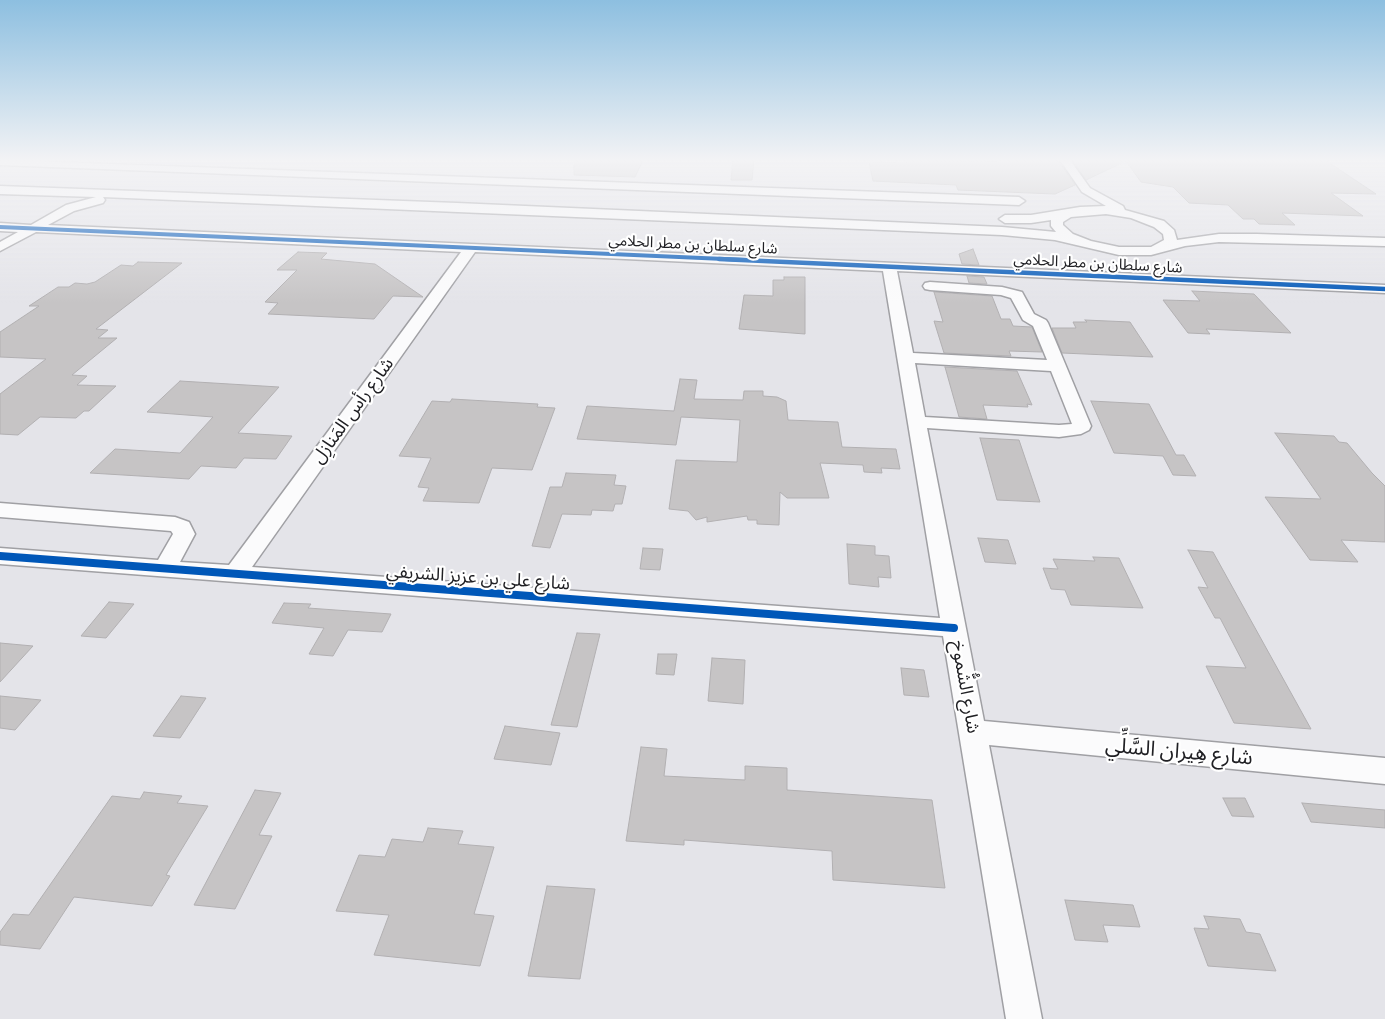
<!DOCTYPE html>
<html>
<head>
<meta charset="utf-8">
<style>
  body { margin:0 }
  canvas { display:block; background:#e4e4e9 }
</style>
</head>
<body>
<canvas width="1385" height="1019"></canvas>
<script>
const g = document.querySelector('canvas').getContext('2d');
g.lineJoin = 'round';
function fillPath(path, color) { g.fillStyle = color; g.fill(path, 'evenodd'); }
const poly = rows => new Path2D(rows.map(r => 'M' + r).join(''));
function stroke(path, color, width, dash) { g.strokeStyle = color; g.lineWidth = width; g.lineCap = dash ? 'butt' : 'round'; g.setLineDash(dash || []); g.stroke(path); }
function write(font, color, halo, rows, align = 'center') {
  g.font = font + ' Karla,"Noto Sans Arabic",sans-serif'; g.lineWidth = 4.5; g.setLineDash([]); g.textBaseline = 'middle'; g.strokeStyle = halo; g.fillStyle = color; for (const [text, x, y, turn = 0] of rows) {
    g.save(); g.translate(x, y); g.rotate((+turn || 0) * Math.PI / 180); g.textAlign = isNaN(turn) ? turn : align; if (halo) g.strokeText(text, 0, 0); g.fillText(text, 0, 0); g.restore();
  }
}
const building = poly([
  [574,160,643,160,635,177,574,175,574,160],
  [733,160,754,160,752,180,731,180,733,160],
  [906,160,1004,162,1002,160,1058,160,1075,185,1055,194,958,190,956,185,873,181,869,162,907,163,906,160],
  [1072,160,1325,160,1376,194,1331,193,1363,216,1282,213,1295,225,1259,224,1254,219,1243,219,1228,205,1189,203,1173,187,1141,182,1126,161,1086,180,1072,160],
  [973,249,979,265,962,264,959,254,973,249],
  [298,252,327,253,321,259,375,264,423,297,393,296,374,319,268,314,278,303,265,302,297,270,277,270,298,252],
  [138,262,182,263,96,329,108,330,98,338,117,338,72,375,87,376,77,385,116,386,89,411,84,411,76,418,40,417,18,435,0,434,0,394,46,359,0,357,0,332,39,306,29,306,58,287,69,287,75,283,87,284,95,282,121,265,133,266,138,262],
  [967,276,984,277,987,284,969,283,967,276],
  [784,277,805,277,805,334,739,329,744,295,773,296,773,280,784,280,784,277],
  [1192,291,1254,294,1291,333,1206,329,1210,334,1188,333,1163,300,1200,301,1192,291],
  [934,292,992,296,1001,319,1010,319,1013,326,1032,327,1042,352,1009,351,1011,356,944,353,934,321,943,322,934,292],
  [1085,320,1130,322,1153,357,1062,353,1052,328,1076,328,1073,322,1087,322,1085,320],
  [945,367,1017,371,1032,405,1027,404,1028,407,983,405,987,419,959,417,945,367],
  [680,379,697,380,694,399,743,400,744,391,763,391,763,396,777,397,786,401,788,420,838,422,842,447,896,449,900,469,881,468,882,473,864,472,863,465,820,463,829,498,787,498,780,492,779,525,757,524,757,520,748,520,747,516,707,522,707,517,696,520,688,511,669,509,676,460,737,462,740,420,681,417,676,445,577,439,587,406,674,411,680,379],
  [180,381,279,387,238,433,292,436,276,459,244,458,236,468,201,466,189,479,90,473,115,449,180,453,213,417,147,412,180,381],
  [452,399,538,404,537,407,555,408,532,470,492,468,479,503,423,501,429,488,418,487,431,458,399,456,432,401,450,402,452,399],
  [1091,401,1149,404,1176,455,1184,455,1196,476,1173,475,1163,456,1114,453,1091,401],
  [1275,433,1334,436,1339,442,1347,443,1372,473,1385,486,1385,542,1341,540,1358,562,1310,560,1265,497,1321,499,1275,433],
  [980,438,1019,440,1040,502,997,500,980,438],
  [566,473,616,475,614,485,626,486,622,504,615,504,613,511,592,510,591,515,562,514,550,548,532,546,550,487,562,487,566,473],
  [978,538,1008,540,1016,564,985,562,978,538],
  [847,544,875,546,875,555,889,556,891,578,878,577,879,587,849,584,847,544],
  [643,548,663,549,660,570,640,569,643,548],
  [1188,550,1213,552,1311,729,1234,723,1206,666,1246,668,1220,618,1215,618,1198,587,1208,588,1188,550],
  [1093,557,1119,558,1143,608,1071,605,1065,590,1051,589,1043,568,1058,569,1053,559,1095,561,1093,557],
  [109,602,134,604,106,638,81,636,109,602],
  [284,603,311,604,308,608,391,614,382,632,348,630,333,656,309,654,324,628,272,623,284,603],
  [577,633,600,634,577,727,551,725,577,633],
  [0,643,33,646,0,682,0,643],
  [658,654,677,654,674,675,656,674,658,654],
  [712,658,745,660,743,704,708,701,712,658],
  [901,668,924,670,929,697,904,695,901,668],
  [0,696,41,700,15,730,0,728,0,696],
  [181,696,206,698,180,738,153,736,181,696],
  [505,726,560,733,551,765,494,759,505,726],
  [641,747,667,749,664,776,745,780,745,766,787,768,787,790,932,800,945,888,833,880,832,851,684,840,684,845,626,841,641,747],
  [255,790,281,793,259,835,272,836,235,909,194,905,255,790],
  [144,792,182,796,177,803,208,806,166,875,170,876,152,906,74,897,40,949,0,945,0,932,13,914,29,915,112,796,140,799,144,792],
  [1223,798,1245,798,1254,817,1232,816,1223,798],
  [1302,803,1385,810,1385,828,1311,822,1302,803],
  [428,828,463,831,458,844,494,847,474,914,494,916,480,966,374,955,389,915,336,911,359,855,385,857,392,839,423,842,428,828],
  [547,886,595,889,580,979,528,976,547,886],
  [1065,900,1133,905,1140,927,1103,925,1108,942,1075,940,1065,900],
  [1204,916,1240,919,1246,932,1260,934,1276,971,1208,966,1194,928,1209,929,1204,916]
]);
fillPath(building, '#c6c4c5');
stroke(building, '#b2b0b2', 1);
const minor = poly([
  [0,160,1019,197,1025,201,1019,205,0,165,0,160],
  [1060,160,1070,160,1090,188,1123,206,1125,210,1164,221,1174,230,1177,240,1219,234,1257,234,1385,238,1385,246,1219,242,1185,246,1151,255,1119,255,1055,240,1002,235,103,197,105,200,103,203,74,211,48,225,1385,285,1385,293,897,271,913,353,1047,360,1033,326,1023,320,1011,298,1001,295,930,290,925,289,923,286,925,283,930,282,1002,287,1022,292,1034,314,1046,320,1048,323,1091,426,1089,430,1081,434,1059,437,927,428,984,721,1385,758,1385,784,989,745,1042,1019,1006,1019,943,636,0,564,0,548,158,560,173,534,171,531,0,517,0,503,175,517,189,522,195,534,180,562,229,565,461,252,36,232,0,251,0,242,18,232,0,231,0,223,31,225,66,205,96,197,0,194,0,186,457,203,1002,227,1056,232,1051,226,1051,220,1031,223,1005,223,999,219,1005,215,1031,215,1080,207,1106,206,1082,192,1060,160],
  [1106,214,1131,218,1154,227,1163,234,1164,240,1151,247,1119,247,1091,241,1073,234,1063,225,1063,222,1071,217,1106,214],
  [475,252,883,271,940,618,252,567,475,252],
  [915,363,1051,371,1072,424,1059,425,925,417,915,363]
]);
stroke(minor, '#a0a0a4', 3);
fillPath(minor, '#fbfbfc');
stroke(poly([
  [0,227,747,260]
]), '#0057b8', 4);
stroke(poly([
  [719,259,1385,289]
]), '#0057b8', 4.5);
stroke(poly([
  [0,556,954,628]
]), '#0057b8', 8);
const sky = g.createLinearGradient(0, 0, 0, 303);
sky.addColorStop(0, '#8dbfe0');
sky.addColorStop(0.53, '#f3f3f5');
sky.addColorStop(1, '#f3f3f500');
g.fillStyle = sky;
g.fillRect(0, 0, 1385, 303);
write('15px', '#202024', '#fff', [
  ["شارع سلطان بن مطر الحلامي",693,245,3],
  ["شارع سلطان بن مطر الحلامي",1098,264,3]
]);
write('18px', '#202024', '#fff', [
  ["شارع رأس المَنازِل",353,411,-54],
  ["شارع علي بن عزيز الشريفي",478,578,4],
  ["شارع الشُّموخ",965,687,80]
]);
write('21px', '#202024', '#fff', [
  ["شارع هِيران السَّلِّي",1179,752,5]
]);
</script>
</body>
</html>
